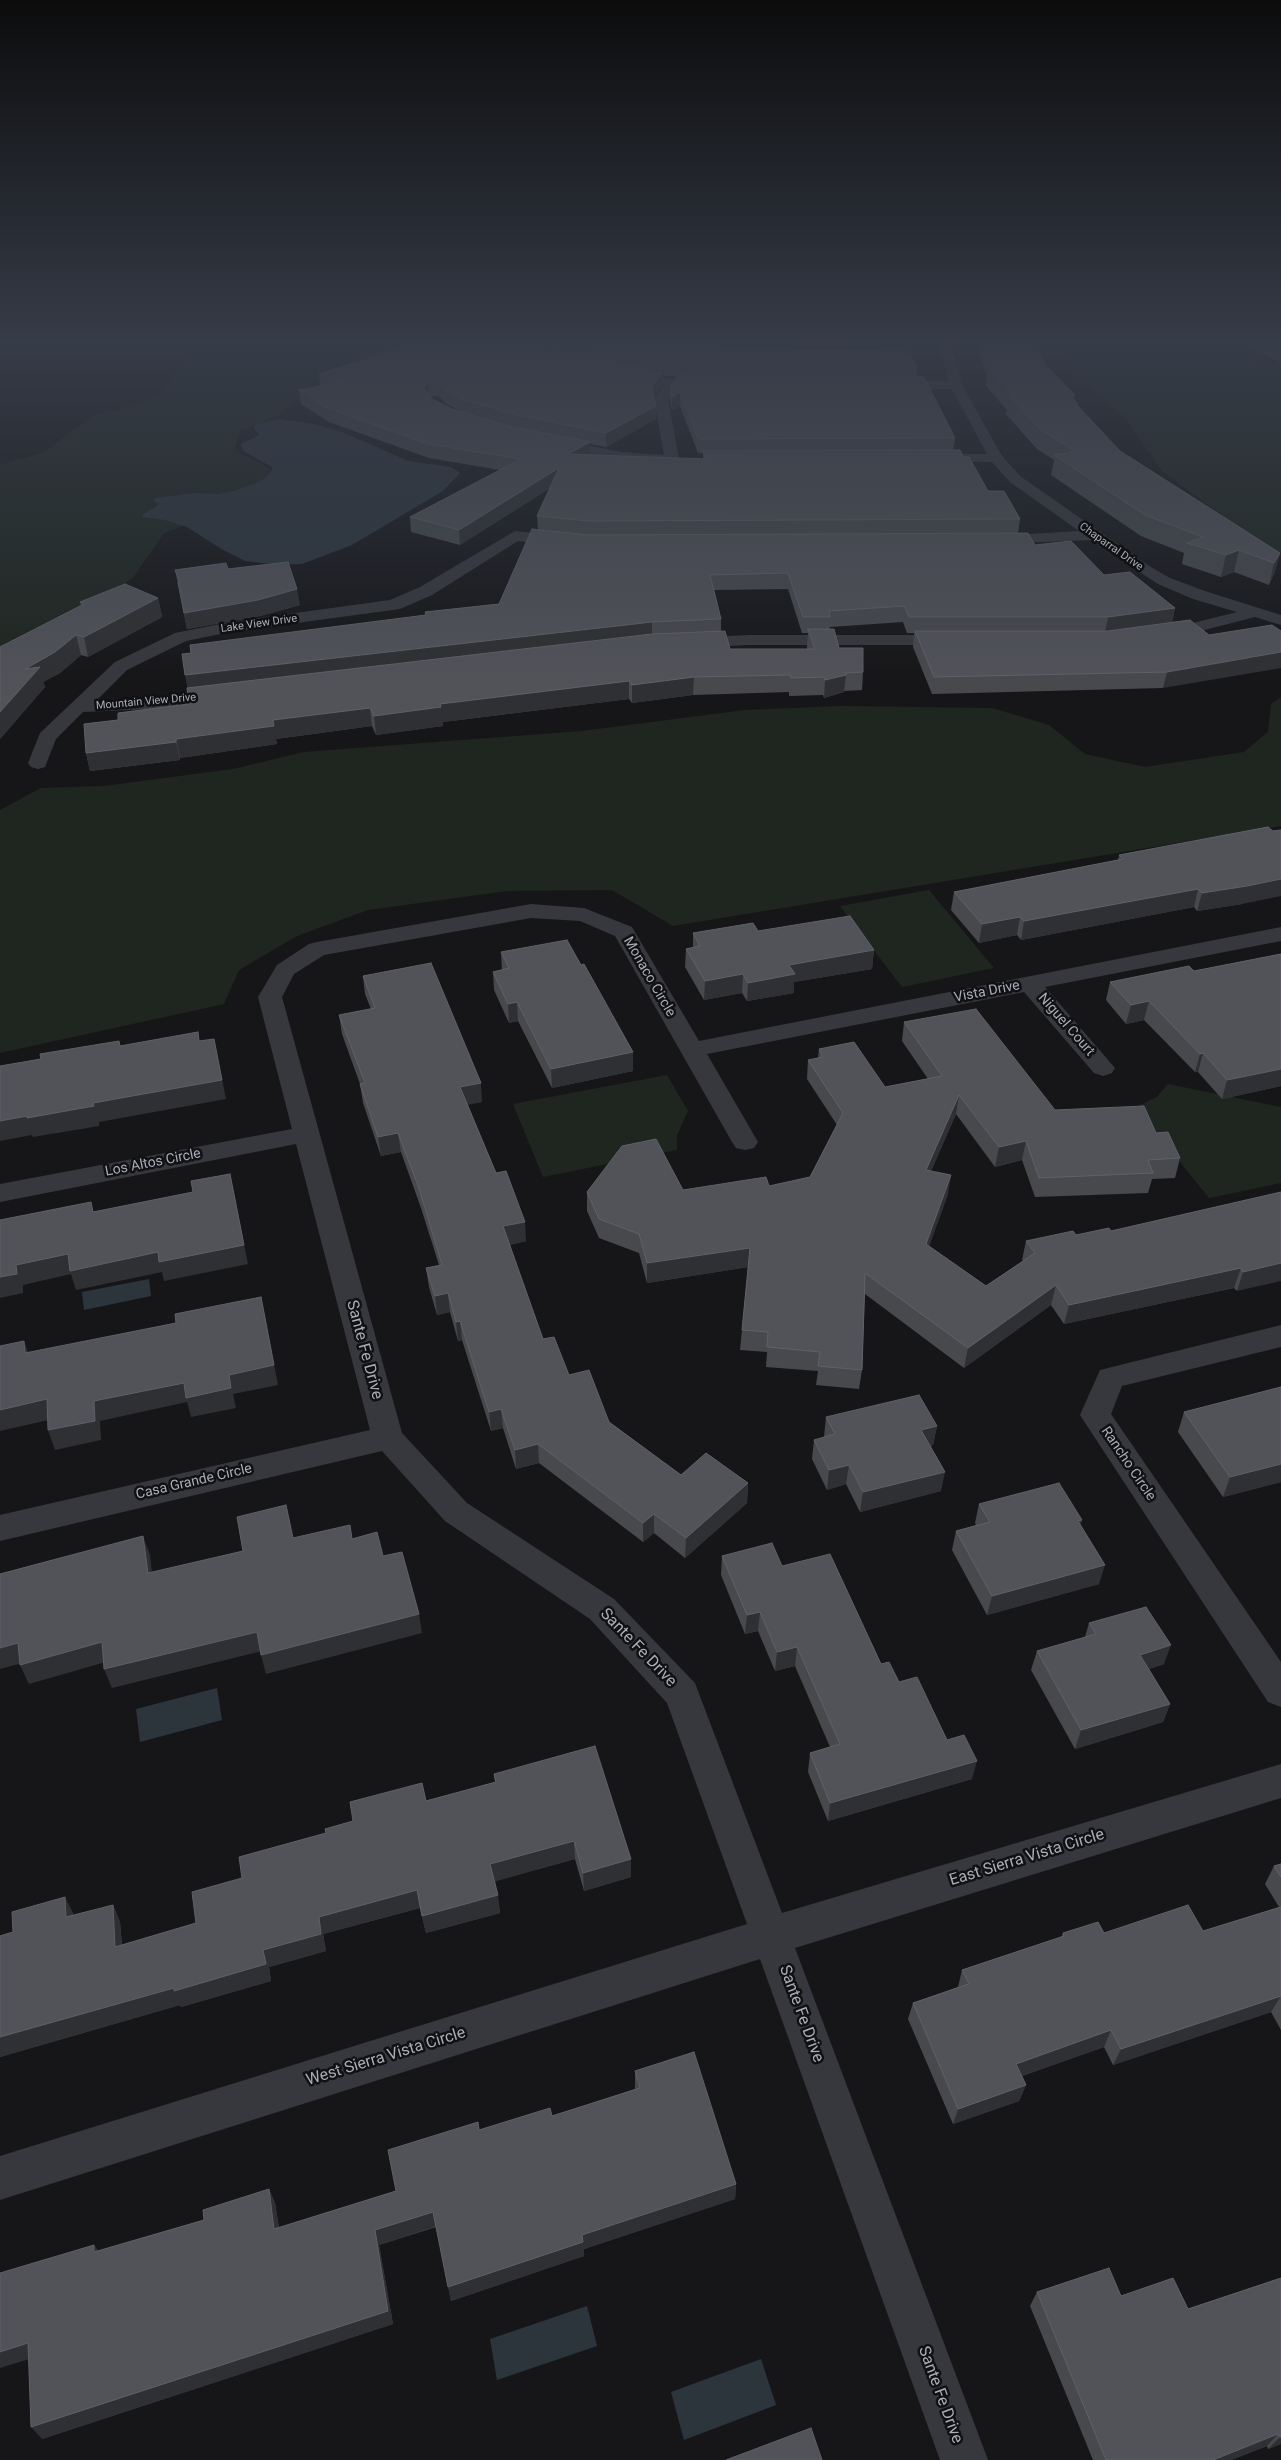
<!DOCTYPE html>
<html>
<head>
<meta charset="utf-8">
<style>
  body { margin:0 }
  canvas { display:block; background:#161618 }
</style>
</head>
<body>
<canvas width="1281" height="2460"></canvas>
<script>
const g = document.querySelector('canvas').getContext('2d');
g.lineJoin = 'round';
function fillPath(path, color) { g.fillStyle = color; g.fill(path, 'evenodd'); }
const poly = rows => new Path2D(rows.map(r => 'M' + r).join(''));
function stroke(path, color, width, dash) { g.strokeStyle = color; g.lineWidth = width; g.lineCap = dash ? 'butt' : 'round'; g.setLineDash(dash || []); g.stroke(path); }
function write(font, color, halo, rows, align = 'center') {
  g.font = font + ' Roboto,sans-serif'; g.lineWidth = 5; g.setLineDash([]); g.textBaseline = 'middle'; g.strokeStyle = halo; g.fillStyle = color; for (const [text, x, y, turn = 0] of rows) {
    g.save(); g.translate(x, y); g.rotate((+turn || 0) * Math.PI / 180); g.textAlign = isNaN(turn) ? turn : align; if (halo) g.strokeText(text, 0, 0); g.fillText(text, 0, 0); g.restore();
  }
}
fillPath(poly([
  [187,339,410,339,312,383,278,416,240,431,234,450,284,476,238,504,164,533,133,578,0,655,0,465,43,453,93,416,157,398,181,362],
  [1051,339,1219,339,1281,372,1281,553,1238,527,1163,472,1120,412,1073,376,1057,352],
  [1281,697,1281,826,673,926,612,890,507,891,368,910,297,936,239,970,224,1004,0,1053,0,810,41,788,104,786,233,769,304,752,582,731,745,710,840,706,992,708,1049,725,1085,754,1145,767,1244,752,1268,732,1271,704],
  [929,890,994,968,902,987,840,906],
  [667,1075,688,1111,677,1135,677,1150,543,1177,513,1104],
  [1168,1084,1281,1107,1281,1183,1209,1198,1136,1107,1157,1097]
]), '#1e261f');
fillPath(poly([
  [639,339,724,339,724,340,723,346,714,350],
  [280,419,314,424,345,433,408,461,451,467,460,473,443,491,352,545,302,564,280,565,245,561,223,550,187,527,165,520,143,517,143,514,158,506,159,504,153,501,156,498,195,493,218,494,234,491,261,481,272,471,272,467,243,451,241,444,259,435,253,426,256,424],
  [149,1279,151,1296,84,1310,82,1292],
  [217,1688,222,1720,140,1742,136,1709],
  [587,2306,597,2346,497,2380,490,2339],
  [761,2359,776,2405,684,2440,671,2392]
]), '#2c353c');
fillPath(poly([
  [938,339,950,339,962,385,1002,456,1020,476,1149,566,1170,578,1205,591,1281,615,1281,625,1255,617,1193,633,1162,637,1156,636,1153,632,1156,628,1193,623,1237,612,1193,599,1158,584,1091,540,990,544,988,541,996,536,1079,531,1010,482,992,462,927,461,925,458,932,454,987,454,952,389,890,389,884,385,890,381,949,381,938,339],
  [626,369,673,379,709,381,715,385,709,389,677,387,668,400,679,459,677,462,621,460,548,445,546,442,553,438,621,452,664,455,654,400,665,385,621,376,620,373,626,369],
  [515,531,566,536,574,541,566,546,518,541,432,595,400,609,230,632,186,641,127,670,96,701,151,697,225,689,231,690,234,694,231,698,151,709,83,712,56,739,45,767,38,769,31,767,28,763,40,733,115,662,175,633,230,622,390,600,420,587,515,531],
  [748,635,952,635,958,636,961,640,958,644,952,645,748,645,690,648,684,647,681,643,684,639,690,638,748,635],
  [531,904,584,908,632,927,699,1041,1281,927,1281,941,1045,987,1115,1068,1112,1073,1103,1076,1094,1073,1024,992,707,1054,758,1142,754,1148,745,1150,736,1148,732,1142,615,936,580,921,531,918,324,955,294,974,282,997,402,1433,467,1503,614,1599,695,1683,782,1913,1281,1764,1281,1798,795,1948,988,2460,940,2460,760,1959,0,2200,0,2156,747,1924,667,1703,590,1619,445,1521,382,1451,0,1541,0,1515,370,1430,296,1144,0,1202,0,1184,292,1129,258,997,277,965,309,944,317,942,531,904],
  [1281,1325,1281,1347,1122,1386,1111,1414,1281,1662,1281,1707,1268,1702,1080,1415,1100,1370,1281,1325]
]), '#37383d');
fillPath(poly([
  [415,339,658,339,690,346,831,351,832,350,917,366,916,377,955,438,953,450,963,457,988,491,1020,519,1018,533,1035,545,1104,575,1175,608,1172,622,1190,620,1163,688,932,694,913,647,914,633,907,633,903,622,830,627,829,629,839,648,863,672,862,690,844,691,844,692,824,698,823,695,789,696,789,692,693,695,632,703,629,699,443,722,443,726,376,735,372,726,276,739,277,744,180,758,180,760,90,771,86,753,118,720,189,704,187,688,191,653,425,616,425,612,499,604,538,530,537,516,550,488,460,545,411,532,410,517,500,470,429,458,329,422,301,404,299,390,320,386,319,374,395,350],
  [536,342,540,342,551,349,545,348],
  [662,375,677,377,670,387,670,400,672,410,680,406,698,453,703,453,703,459,590,455,590,444,606,447,656,419,654,397,662,386],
  [431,396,439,396,446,404,463,412,452,409,432,399],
  [788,589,802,633,808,633,807,647,807,649,730,649,721,631,721,619,714,590],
  [976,339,1034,339,1046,366,1075,395,1074,400,1078,404,1078,407,1120,451,1280,553,1274,574,1269,585,1234,572,1221,577,1182,564,1184,553,1141,536,1051,475,1054,460,1037,449,1006,414,1007,410,986,386,987,375,984,370],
  [1235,339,1281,339,1281,363],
  [228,569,300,605,260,616,187,629,175,570],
  [158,598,162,617,88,657,81,655,60,673,43,682,45,687,0,739,81,606,80,602],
  [1119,855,1242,904,1197,911,1194,907,1021,940,1017,935,979,943,951,910,954,892,1118,860],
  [758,931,874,950,872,969,794,982,794,993,747,1001,742,993,704,1000,685,967,686,949,693,947,693,933],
  [501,952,633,1071,552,1088,518,1021,509,1023,494,990,493,972,502,970],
  [1281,954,1281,1086,1222,1099,1198,1072,1195,1072,1144,1020,1126,1024,1106,1000,1110,982,1194,971],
  [363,976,482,1102,467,1104,496,1173,526,1241,509,1245,543,1339,569,1375,609,1422,681,1475,748,1483,747,1503,685,1558,654,1533,643,1542,539,1463,516,1469,503,1428,491,1431,462,1340,458,1341,450,1312,437,1315,429,1287,426,1268,439,1265,421,1208,401,1152,381,1156,363,1103,360,1084,342,1034,339,1015,371,1009,365,994],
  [904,1022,1055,1110,1156,1133,1180,1158,1175,1178,1152,1179,1148,1193,1035,1197,1022,1160,995,1167,956,1114,931,1171,948,1194,929,1246,986,1286,1023,1261,1022,1260,1026,1241,1111,1231,1281,1192,1237,1291,1234,1288,1064,1324,1051,1305,964,1368,865,1294,862,1370,859,1389,816,1385,818,1371,766,1367,767,1352,740,1350,742,1330,748,1267,647,1283,639,1253,599,1238,587,1211,587,1192,683,1190,769,1186,810,1177,837,1125,807,1079,808,1060,818,1058,819,1049,885,1087,928,1079,902,1041],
  [1281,1387,1281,1482,1223,1497,1178,1432,1184,1412],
  [826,1417,937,1426,933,1445,930,1446,941,1491,860,1512,846,1484,827,1490,812,1459,814,1440,824,1437],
  [979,1504,1082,1520,1080,1525,1099,1584,987,1615,952,1550,956,1531,976,1525,975,1523],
  [722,1556,782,1566,899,1682,947,1740,972,1779,828,1821,808,1772,810,1753,830,1747,795,1666,775,1671,758,1631,745,1634,721,1575],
  [1089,1623,1164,1664,1149,1669,1170,1704,1163,1722,1075,1749,1031,1670,1037,1651,1085,1637],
  [494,1774,631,1877,584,1891,575,1859,495,1881,500,1913,426,1933,420,1908,323,1934,326,1951,269,1967,271,1981,181,2007,180,2005,0,2057,0,1936,113,1905,120,1922,122,1945,196,1923,242,1878,326,1833,426,1801,495,1782],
  [1281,1864,1281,2030,1271,2012,1113,2065,1104,2047,1022,2076,1026,2085,1019,2101,953,2124,908,2019,913,2003,958,1987,962,1970,1061,1938,1063,1933,1203,1931,1279,1907,1265,1884,1274,1866],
  [635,2071,736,2184,735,2199,584,2249,584,2256,451,2301,436,2227,379,2245,393,2324,42,2439,94,2245,98,2251,204,2220,269,2189,275,2203,279,2228,396,2191,479,2130,552,2116,635,2089],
  [1281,2278,1281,2444,1268,2449,1267,2446,1231,2460,1093,2460,1030,2306,1037,2292,1121,2296,1188,2309]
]), '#47494d');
fillPath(poly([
  [662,373,662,386,652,400,652,387],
  [428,383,429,396,424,387],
  [680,392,680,406,672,410,672,397],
  [656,406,656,419,606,447,606,433],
  [590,442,590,456,568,454],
  [559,468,559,482,460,545,459,530],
  [1239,550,1234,572,1221,577,1226,555],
  [1280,553,1274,574,1269,585,1274,563],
  [297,589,300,605,260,616,187,629,184,613],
  [158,598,162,617,88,657,84,637],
  [1175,608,1172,624,1105,633,1108,617],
  [652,622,652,638,188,691,185,675],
  [76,635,81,655,60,673,43,682,45,687,0,739,0,712,25,669],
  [1281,652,1281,668,1163,688,1167,672],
  [846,675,844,692,824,698,825,680],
  [694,677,693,695,632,703,632,685],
  [629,681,629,699,443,722,443,726,376,735,374,716,440,704],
  [370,708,372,726,276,739,277,744,180,758,176,739,273,720],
  [176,742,180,760,90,771,86,753],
  [1281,879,1281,896,1242,904,1197,911,1202,893],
  [1198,889,1194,907,1021,940,1024,921],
  [1020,917,1017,935,979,943,982,924],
  [874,950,872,969,794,982,794,993,747,1001,748,983,789,965],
  [743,974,742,993,704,1000,705,981],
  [1149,1001,1144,1020,1126,1024,1131,1005],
  [517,1002,518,1021,509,1023,508,1004],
  [214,1039,226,1099,99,1122,99,1126,33,1137,32,1135,0,1141,0,1121,93,1103],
  [633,1052,633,1071,552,1088,551,1069],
  [1203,1053,1198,1072,1195,1072,1200,1054],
  [1281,1059,1281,1086,1222,1099,1227,1080],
  [481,1083,482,1102,462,1106,460,1087],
  [959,1095,956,1114,923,1189,926,1170],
  [398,1133,401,1152,381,1156,378,1137],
  [1026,1141,1022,1160,995,1167,999,1147],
  [230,1174,248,1264,164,1281,162,1272,76,1290,71,1274,23,1285,23,1293,0,1298,0,1277,16,1265,68,1254],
  [951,1175,948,1194,923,1263,926,1244],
  [525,1222,526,1241,504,1246,503,1226],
  [750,1248,749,1267,647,1283,647,1263],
  [1281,1263,1281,1281,1237,1291,1243,1272],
  [1241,1268,1234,1288,1064,1324,1069,1305],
  [1056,1285,1051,1305,964,1368,968,1348],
  [448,1293,450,1312,437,1315,435,1296],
  [261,1297,278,1385,233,1394,236,1408,191,1417,187,1402,100,1421,101,1440,55,1450,48,1430,94,1401,184,1383,229,1375],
  [460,1321,462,1340,458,1341,456,1322],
  [24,1341,31,1360,25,1353],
  [47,1399,53,1419,0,1431,0,1410],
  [501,1409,503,1428,491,1431,489,1412],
  [937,1426,933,1445,918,1449,921,1430],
  [538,1444,539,1463,516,1469,515,1450],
  [1281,1464,1281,1482,1223,1497,1230,1477],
  [849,1465,846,1484,827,1490,829,1470],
  [945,1472,941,1491,860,1512,863,1492],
  [748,1483,747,1503,685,1558,686,1538],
  [654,1514,654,1533,643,1542,643,1523],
  [1082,1520,1077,1539,1078,1521],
  [143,1536,150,1555,154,1592,148,1573],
  [1105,1565,1099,1584,987,1615,992,1596],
  [760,1612,758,1631,745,1634,747,1615],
  [419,1614,422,1633,266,1674,261,1655],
  [257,1632,262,1651,112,1688,104,1669],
  [102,1642,109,1661,29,1684,20,1665],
  [18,1643,26,1662,0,1669,0,1648],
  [1171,1645,1164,1664,1133,1674,1140,1655],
  [797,1647,795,1666,775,1671,777,1652],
  [1170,1704,1163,1722,1075,1749,1081,1730],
  [977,1761,972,1779,828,1821,830,1803],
  [574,1841,575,1859,493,1882,490,1864],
  [631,1859,631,1877,584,1891,583,1873],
  [417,1890,420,1908,323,1934,326,1951,269,1967,271,1981,181,2007,180,2005,0,2057,0,2037,263,1950,319,1917],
  [498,1895,500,1913,426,1933,422,1916],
  [65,1897,74,1915,75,1935,66,1917],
  [113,1905,120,1922,123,1964,115,1947],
  [1281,1996,1271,2012,1113,2065,1121,2049],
  [1111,2030,1104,2047,1010,2080,1016,2064],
  [1026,2085,1019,2101,953,2124,958,2109],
  [736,2184,735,2199,584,2249,584,2256,451,2301,448,2287,582,2235],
  [269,2189,275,2203,281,2243,274,2229],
  [433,2212,437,2226,379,2245,393,2324,42,2439,31,2427,375,2230],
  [94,2245,103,2259,94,2252],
  [28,2343,39,2356,0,2368,0,2352],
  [1278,2434,1267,2446,1231,2460,1213,2460],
  [1280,2437,1281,2437,1281,2444,1268,2449]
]), '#2f3033');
const building = poly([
  [415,339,531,339,545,348,662,373,652,387,656,406,606,433,517,415,464,400,445,390,438,383,428,383,424,387,432,399,452,409,508,426,590,442,568,454,706,459,703,451,960,450,963,457,969,457,988,491,1004,491,1020,519,589,521,537,516,559,468,459,530,410,517,521,459,428,444,327,408,299,390,343,382,319,374,395,350,415,339],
  [559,339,658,339,690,346,835,351,832,350,906,349,917,366,673,364,559,339],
  [983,339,1034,339,1046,366,1075,395,1070,395,1078,404,1076,404,1120,451,1280,553,1274,563,1239,550,1226,555,1187,543,1203,537,1145,515,1054,455,1076,452,1040,429,1009,395,1013,395,988,367,996,367,987,352,983,339],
  [1274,339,1281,339,1281,343,1274,339],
  [678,376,924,377,955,438,698,439,680,392,672,397,670,387,678,376],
  [532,529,589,535,1028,533,1035,545,1071,541,1104,575,1130,572,1175,608,1108,617,909,617,904,606,829,611,830,617,803,617,788,573,710,575,721,619,652,622,185,675,182,654,191,653,190,645,426,615,425,612,499,604,532,529],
  [288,562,297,589,258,600,184,613,178,582,180,582,175,570,226,563,228,569,288,562],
  [125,584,158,598,84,637,76,635,55,652,25,669,40,667,0,712,0,647,84,604,80,602,125,584],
  [1190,620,1209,635,1272,625,1281,631,1281,652,1167,672,934,677,915,631,1108,631,1190,620],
  [808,629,834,629,839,648,863,648,863,672,845,673,846,675,825,680,824,677,791,678,790,675,694,677,632,685,629,681,440,704,441,707,374,716,370,708,273,720,274,726,176,739,176,742,86,753,84,724,118,720,118,713,189,704,187,688,652,634,725,631,730,649,815,649,808,629],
  [1268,827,1273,831,1281,830,1281,879,1247,886,1202,893,1198,889,1024,921,1020,917,982,924,954,892,1123,859,1119,855,1268,827],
  [850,916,874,950,789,965,795,974,748,983,743,974,705,981,686,949,700,946,693,933,753,923,758,931,850,916],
  [567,940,581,965,584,964,633,1052,551,1069,517,1002,508,1004,493,972,509,968,501,952,567,940],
  [1281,954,1281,1059,1280,1059,1281,1060,1281,1069,1227,1080,1203,1053,1200,1054,1149,1001,1131,1005,1110,982,1189,966,1194,971,1281,954],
  [431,963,481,1083,460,1087,496,1173,506,1171,525,1222,503,1226,543,1339,554,1337,569,1375,589,1370,609,1422,681,1475,706,1453,748,1483,686,1538,654,1514,643,1523,538,1444,515,1450,501,1409,489,1412,460,1321,456,1322,448,1293,435,1296,426,1268,442,1265,419,1188,398,1133,378,1137,360,1084,365,1083,339,1015,375,1008,363,976,431,963],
  [976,1009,1055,1110,1144,1106,1156,1133,1168,1132,1180,1158,1148,1160,1153,1173,1039,1178,1026,1141,999,1147,959,1095,926,1170,951,1175,926,1244,986,1286,1035,1253,1026,1241,1073,1231,1076,1235,1109,1228,1111,1231,1281,1192,1281,1263,1243,1272,1241,1268,1069,1305,1056,1285,968,1348,865,1273,862,1370,818,1366,820,1352,767,1347,768,1332,742,1330,750,1248,647,1263,639,1234,599,1219,587,1192,622,1146,656,1139,683,1190,766,1177,769,1186,810,1177,843,1113,808,1060,823,1057,819,1049,854,1042,885,1087,942,1076,904,1022,976,1009],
  [198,1032,199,1041,214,1039,222,1080,93,1103,94,1106,27,1118,27,1116,0,1121,0,1066,41,1059,40,1054,119,1041,120,1046,198,1032],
  [230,1174,244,1245,159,1262,158,1252,70,1271,68,1254,16,1265,17,1274,0,1277,0,1220,91,1202,93,1212,193,1192,191,1181,230,1174],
  [261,1297,274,1365,229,1375,231,1388,186,1398,184,1383,94,1401,95,1421,48,1430,47,1399,0,1410,0,1346,24,1341,25,1353,176,1323,175,1314,261,1297],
  [1281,1387,1281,1464,1230,1477,1184,1412,1281,1387],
  [919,1395,937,1426,921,1430,945,1472,863,1492,849,1465,829,1470,814,1440,835,1434,826,1417,919,1395],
  [1059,1483,1082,1520,1078,1521,1105,1565,992,1596,956,1531,990,1522,979,1504,1059,1483],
  [286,1505,293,1538,350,1525,352,1539,377,1532,383,1556,402,1552,419,1614,261,1655,257,1632,104,1669,102,1642,20,1665,18,1643,0,1648,0,1574,143,1536,148,1573,243,1551,237,1517,286,1505],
  [772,1543,782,1566,830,1554,881,1664,889,1662,899,1682,917,1677,947,1740,964,1735,977,1761,830,1803,810,1753,840,1744,797,1647,777,1652,760,1612,747,1615,722,1556,772,1543],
  [1146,1607,1171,1645,1140,1655,1170,1704,1081,1730,1037,1651,1096,1634,1089,1623,1146,1607],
  [595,1746,631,1859,583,1873,574,1841,490,1864,498,1895,422,1916,417,1890,319,1917,321,1934,263,1950,266,1964,174,1991,174,1988,0,2037,0,1936,13,1932,12,1912,65,1897,66,1917,113,1905,115,1947,196,1923,192,1892,242,1878,239,1857,326,1833,325,1829,353,1821,350,1802,422,1783,426,1801,496,1782,494,1774,595,1746],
  [1281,1864,1281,1877,1274,1866,1281,1864],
  [1188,1905,1203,1931,1281,1907,1281,1996,1121,2049,1111,2030,1016,2064,1026,2085,958,2109,913,2003,969,1984,962,1970,1064,1936,1063,1933,1098,1922,1104,1933,1188,1905],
  [694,2052,736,2184,582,2235,583,2242,448,2287,433,2212,375,2230,388,2311,31,2427,28,2343,0,2352,0,2273,94,2245,94,2252,204,2220,203,2210,269,2189,274,2229,396,2191,388,2150,478,2122,479,2130,550,2108,552,2116,640,2088,635,2071,694,2052],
  [1109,2268,1121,2296,1173,2278,1188,2309,1281,2278,1281,2437,1280,2437,1278,2434,1213,2460,1106,2460,1037,2292,1109,2268],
  [811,2428,822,2460,726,2460,811,2428]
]);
fillPath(building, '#525359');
stroke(building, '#5f6168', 1);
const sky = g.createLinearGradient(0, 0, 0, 684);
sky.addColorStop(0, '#0c0c0d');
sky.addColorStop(0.5, '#363c48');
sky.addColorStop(1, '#363c4800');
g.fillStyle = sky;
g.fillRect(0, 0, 1281, 684);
write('11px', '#a8adb8', '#111113', [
  ["Chaparral Drive",1111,547,35],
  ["Lake View Drive",259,624,-8],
  ["Mountain View Drive",146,702,-5]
]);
write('14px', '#a8adb8', '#111113', [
  ["Monaco Circle",649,977,60],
  ["Vista Drive",987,992,-11],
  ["Niguel Court",1066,1025,49],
  ["Los Altos Circle",153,1163,-11],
  ["Rancho Circle",1128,1464,56],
  ["Casa Grande Circle",194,1482,-13]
]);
write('16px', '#a8adb8', '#111113', [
  ["Sante Fe Drive",364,1350,75],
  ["Sante Fe Drive",638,1648,46],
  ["East Sierra Vista Circle",1027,1858,-17],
  ["Sante Fe Drive",801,2014,70],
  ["West Sierra Vista Circle",386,2057,-17],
  ["Sante Fe Drive",940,2395,70]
]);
</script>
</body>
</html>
